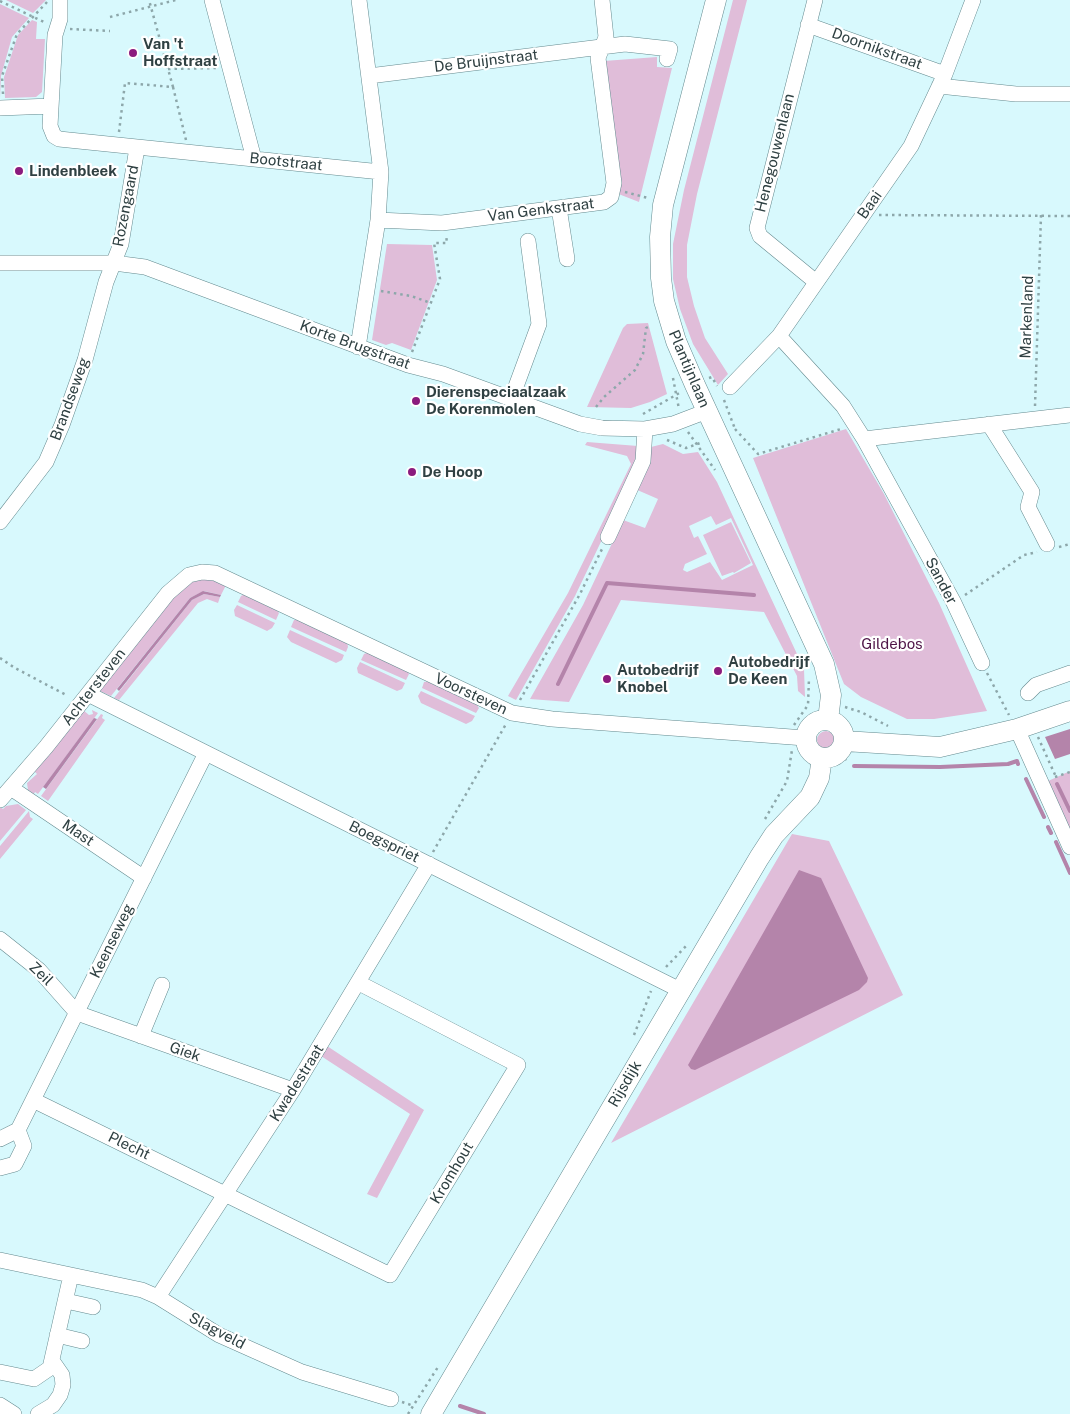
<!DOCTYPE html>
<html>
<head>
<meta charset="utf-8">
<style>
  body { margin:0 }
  canvas { display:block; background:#d8f9fd }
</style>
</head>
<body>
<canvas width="1070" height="1414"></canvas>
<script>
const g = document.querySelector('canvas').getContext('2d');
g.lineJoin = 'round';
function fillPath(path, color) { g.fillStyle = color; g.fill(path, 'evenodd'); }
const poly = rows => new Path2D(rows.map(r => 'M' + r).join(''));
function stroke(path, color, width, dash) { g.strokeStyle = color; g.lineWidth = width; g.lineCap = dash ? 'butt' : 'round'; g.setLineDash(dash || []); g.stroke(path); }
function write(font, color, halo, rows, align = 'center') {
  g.font = font + ' "Public Sans",sans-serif'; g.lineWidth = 4.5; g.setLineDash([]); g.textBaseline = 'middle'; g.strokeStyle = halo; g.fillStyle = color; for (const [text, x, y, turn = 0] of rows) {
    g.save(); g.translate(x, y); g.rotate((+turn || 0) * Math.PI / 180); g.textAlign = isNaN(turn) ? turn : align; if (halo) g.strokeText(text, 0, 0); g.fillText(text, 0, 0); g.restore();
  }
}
fillPath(poly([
  [6,0,46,0,33,13],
  [733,0,747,0,697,194,687,245,687,277,694,306,705,338,728,374,718,385,693,344,680,309,673,279,673,244,684,190],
  [0,4,29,18,12,37,1,76,0,98],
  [32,20,37,22,36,39,45,39,42,92,36,97,5,98,4,77,18,35],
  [657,57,657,67,672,68,639,202,616,193,604,61],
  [387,244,432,245,437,280,411,350,392,343,386,345,372,340],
  [648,323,667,394,650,402,631,408,587,407,623,328,627,324],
  [846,429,884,494,939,603,987,711,934,719,907,719,861,697,844,684,753,458],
  [587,442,638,446,640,448,609,525,575,596,516,700,508,696,568,593,631,464,627,456,585,445],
  [663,444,683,454,698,452,717,482,804,669,805,697,798,691,797,676,764,612,621,600,569,702,530,699,583,605,623,520,645,528,658,499,635,489,651,447],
  [711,516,716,525,731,518,753,565,722,580,710,562,687,572,683,570,685,564,707,554,698,536,694,538,689,526],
  [731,522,751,563,734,573,733,572,722,576,703,535],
  [206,577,226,585,221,595,204,591,190,598,111,696,100,691,101,688,171,599,191,580],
  [204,594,220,597,218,603,207,599,198,603,119,700,114,698,192,600],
  [245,594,276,609,279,613,276,620,238,602,241,596],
  [237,605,275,623,272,628,267,631,235,616,234,610],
  [294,620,300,620,347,642,348,647,346,652,291,627],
  [290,630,344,655,342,660,336,663,291,642,287,637],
  [369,652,407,670,409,674,406,680,361,660,364,654],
  [360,662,405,683,402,689,397,691,358,673,357,668],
  [431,681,475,702,479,708,476,713,422,688,424,682],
  [421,691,475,716,472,721,466,724,421,703,418,696],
  [83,710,89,715,93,714,92,710,98,713,38,794,35,792,34,794,28,790,27,783,37,774,33,770],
  [101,714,103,715,102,718,105,720,48,801,41,796],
  '817 740a9 9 0 1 1 18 0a9 9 0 1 1-18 0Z',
  [1070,771,1070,832,1046,782],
  [18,804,26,810,0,841,0,807,3,809,6,806],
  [29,811,30,817,33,819,0,859,0,846],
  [792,834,829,841,903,995,611,1143],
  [327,1046,424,1110,377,1198,367,1194,410,1114,321,1056]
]), '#e0bdd9');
fillPath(poly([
  [203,591,221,595,220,597,204,594,192,600,119,691,117,689,190,598],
  [94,718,97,719,46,789,43,787],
  [1070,729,1070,754,1055,759,1045,737],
  [799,870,821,878,868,978,867,982,859,990,695,1070,691,1069,688,1065]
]), '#b484aa');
stroke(poly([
  [558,684,607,583,754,595],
  [854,766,940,767,1008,764,1017,761,1018,764],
  [1026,779,1044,817],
  [1057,784,1070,811],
  [1048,827,1051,833],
  [1056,842,1070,873],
  [460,1406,484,1414]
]), '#b484aa', 4);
const minor = poly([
  [60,0,60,19,55,35,50,126,54,136,59,139,381,172],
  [212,0,254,159],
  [815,0,757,228,760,236,816,282],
  [808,25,945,74],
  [369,76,625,44,670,49,667,59],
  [939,86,1016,94,1070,94],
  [0,108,51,106],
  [559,208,567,259],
  [378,220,442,223,604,202,611,197,614,183,598,58,606,37,602,0],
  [0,263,114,263,145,267,408,365,443,374,580,424,602,428,645,429,673,424,707,411],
  [779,336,843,406,864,439,953,601,982,663],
  [358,347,378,220,381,172,359,0],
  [730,387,779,336,911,146,945,74,973,0],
  [511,400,539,324,528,241],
  [989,424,1032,492,1028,507,1047,544],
  [864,439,1070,415],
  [0,522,46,462,62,425,85,360,106,282,121,244,137,148],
  [608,537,643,461,645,429],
  [1028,693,1036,685,1070,673],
  [88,694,680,990],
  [1017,729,1070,847],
  [11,788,144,878],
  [0,800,46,747,168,593,189,575,202,572,215,573,512,713,552,719,805,738],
  [0,939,39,970,77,1013,293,1090],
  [141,1036,162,985],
  [33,1100,390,1275,518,1065,359,983],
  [0,1139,18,1130],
  [0,1168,15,1164,24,1146,18,1130,206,753],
  [0,1260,142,1290,158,1297,219,1335,302,1372,391,1399],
  [158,1297,293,1090,429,864],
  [66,1301,93,1307],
  [57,1335,82,1341],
  [0,1372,34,1379,50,1368,71,1275],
  [0,1405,14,1414],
  [38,1414,53,1405,60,1395,63,1385,62,1375,53,1362]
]);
const major = poly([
  [716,0,663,205,660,237,661,278,664,301,676,341,695,385,824,664,831,695,828,720],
  '806 739a19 19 0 1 1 38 0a19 19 0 1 1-38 0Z',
  [844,741,940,747,1017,729,1070,711],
  [431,1414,759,858,774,835,810,797,819,778,822,758]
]);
stroke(minor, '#648a8f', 16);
stroke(major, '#648a8f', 21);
stroke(poly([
  [0,1,46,23],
  [110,17,176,0],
  [70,29,110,31],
  [168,69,216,68],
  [173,87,186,140],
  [3,94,2,76,17,34,47,2],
  [119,132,125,83,173,87,149,0],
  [625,192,648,198],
  [879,215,1070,216],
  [381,291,411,296,431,303],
  [412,352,440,279,434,243,447,243,446,235],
  [673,378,679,409],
  [709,378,712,377,717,386],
  [724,400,735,429],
  [1035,406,1041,215],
  [596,407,604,397,635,370,643,354,646,328,650,326],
  [643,414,681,392],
  [735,429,758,454,841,429],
  [688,432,715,470],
  [667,440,686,448,703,442],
  [1059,547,1070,544],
  [965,595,1024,555,1037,552],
  [0,658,15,668,68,696],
  [987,673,1009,715],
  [520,700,580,594,602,549],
  [845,707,861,712,888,726],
  [794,725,808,705,809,678],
  [1038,737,1056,777],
  [838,762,849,758],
  [1055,777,1070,772],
  [765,819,787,781,792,750],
  [433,852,506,724],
  [666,967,688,944],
  [634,1035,651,991],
  [402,1402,414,1406],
  [408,1414,438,1367]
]), '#8da7aa', 2.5, [2.5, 4]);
stroke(minor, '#fff', 15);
stroke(major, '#fff', 20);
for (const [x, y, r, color] of [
  [133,53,5,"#8b1b7e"],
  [19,171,5,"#8b1b7e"],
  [416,401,5,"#8b1b7e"],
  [412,472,5,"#8b1b7e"],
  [718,671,5,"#8b1b7e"],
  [607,679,5,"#8b1b7e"]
]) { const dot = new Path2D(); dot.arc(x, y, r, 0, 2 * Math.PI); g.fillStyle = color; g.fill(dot); stroke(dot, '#fff', 2); }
write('bold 15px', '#2f4042', '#fff', [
  ["Van 't",143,44],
  ["Hoffstraat",143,61],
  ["Lindenbleek",29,171],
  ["Dierenspeciaalzaak",426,392],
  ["De Korenmolen",426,409],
  ["De Hoop",422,472],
  ["Autobedrijf",728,662],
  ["De Keen",728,679],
  ["Autobedrijf",617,670],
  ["Knobel",617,687]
], 'left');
write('15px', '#2f4042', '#fff', [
  ["Doornikstraat",877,49,20],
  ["De Bruijnstraat",486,61,-7],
  ["Henegouwenlaan",775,153,-76],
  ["Bootstraat",286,162,6],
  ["Baai",870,205,-55],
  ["Rozengaard",126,206,-79],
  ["Van Genkstraat",541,210,-7],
  ["Markenland",1027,317,-88],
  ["Korte Brugstraat",355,345,20],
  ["Plantijnlaan",689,369,67],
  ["Brandseweg",70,399,-70],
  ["Sander",941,581,62],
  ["Achtersteven",94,687,-52],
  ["Voorsteven",471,694,25],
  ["Mast",78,833,34],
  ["Boegspriet",384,842,26],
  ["Keenseweg",112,941,-64],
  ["Zeil",41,974,44],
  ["Giek",185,1052,19],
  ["Kwadestraat",297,1083,-58],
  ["Rijsdijk",625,1084,-60],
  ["Plecht",129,1146,26],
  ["Kromhout",452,1173,-59],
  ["Slagveld",217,1331,28]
]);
write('15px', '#4f1547', '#fff', [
  ["Gildebos",892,644]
]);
</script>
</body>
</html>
